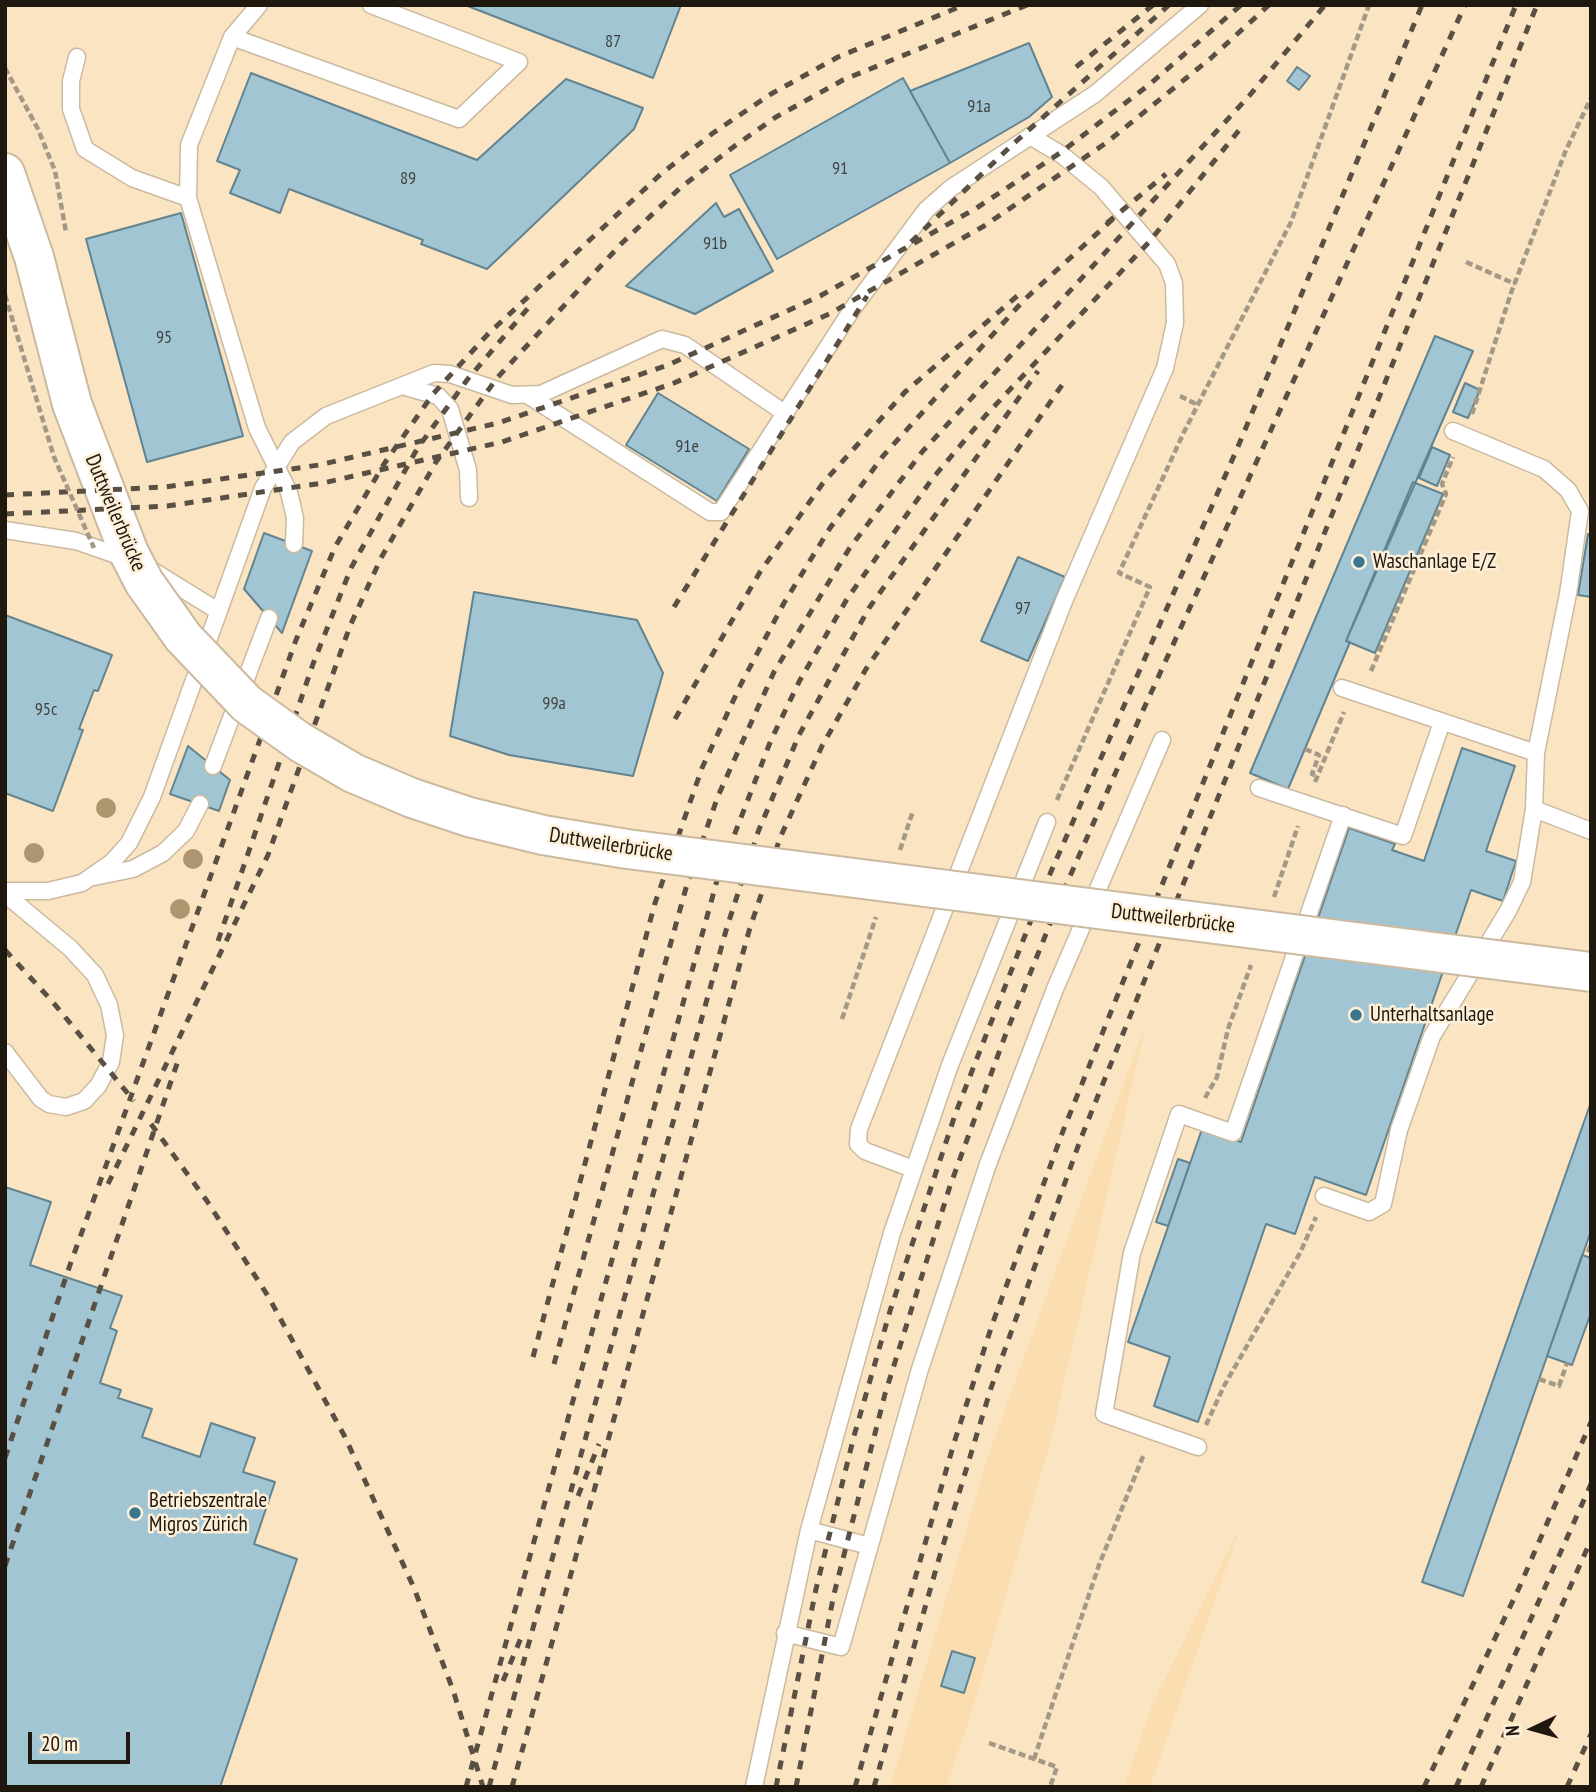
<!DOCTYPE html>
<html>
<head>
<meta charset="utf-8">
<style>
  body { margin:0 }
  #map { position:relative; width:1596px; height:1792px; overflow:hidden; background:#feefd9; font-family:"PT Sans Narrow",sans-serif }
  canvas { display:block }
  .frame { position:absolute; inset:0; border:7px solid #1f180e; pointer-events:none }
  .north { position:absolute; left:1498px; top:1694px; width:70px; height:70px; -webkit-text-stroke:5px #feefd9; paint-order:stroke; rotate:265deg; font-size:19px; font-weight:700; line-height:28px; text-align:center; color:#1f180e }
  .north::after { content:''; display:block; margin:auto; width:24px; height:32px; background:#1f180e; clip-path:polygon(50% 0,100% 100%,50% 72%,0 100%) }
  .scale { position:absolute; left:28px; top:1732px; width:102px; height:32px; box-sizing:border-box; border:4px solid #1f180e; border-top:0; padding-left:9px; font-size:21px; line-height:24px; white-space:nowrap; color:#1f180e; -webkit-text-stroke:5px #feefd9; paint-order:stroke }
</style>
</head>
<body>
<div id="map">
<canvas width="1596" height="1792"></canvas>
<div class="frame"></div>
<div class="north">N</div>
<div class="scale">20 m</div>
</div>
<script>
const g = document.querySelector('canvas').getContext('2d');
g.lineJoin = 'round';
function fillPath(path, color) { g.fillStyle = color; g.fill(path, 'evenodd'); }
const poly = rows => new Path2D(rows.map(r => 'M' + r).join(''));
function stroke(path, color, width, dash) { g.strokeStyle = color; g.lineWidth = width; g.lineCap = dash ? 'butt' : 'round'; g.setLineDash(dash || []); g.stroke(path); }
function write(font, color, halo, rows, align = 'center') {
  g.font = font + ' "PT Sans Narrow",sans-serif'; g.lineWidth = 5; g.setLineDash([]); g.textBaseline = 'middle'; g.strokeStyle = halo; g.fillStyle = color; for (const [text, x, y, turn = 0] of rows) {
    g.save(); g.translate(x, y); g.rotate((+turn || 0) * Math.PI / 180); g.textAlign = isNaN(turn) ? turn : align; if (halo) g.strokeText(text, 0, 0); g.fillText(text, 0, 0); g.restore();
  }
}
fillPath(poly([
  [5,5,1591,5,1591,1787,5,1787]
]), '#fbe4c2');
fillPath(poly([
  [1147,1020,1050,1444,971,1714,946,1787,890,1787,989,1453],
  [1241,1525,1150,1787,1124,1787,1151,1708]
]), '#fbdeb0');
const building = poly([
  [465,5,681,5,653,78,465,5],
  [1029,43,1052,97,1029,117,950,163,910,91,1029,43],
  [1297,67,1310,76,1299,90,1287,81,1297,67],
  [251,73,477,160,566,79,643,108,634,129,487,269,421,244,423,240,289,189,280,213,230,193,240,170,217,161,251,73],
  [903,78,950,163,777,259,730,175,903,78],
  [716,203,724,217,739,209,773,271,695,314,626,286,716,203],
  [181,213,243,436,147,462,86,239,181,213],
  [1435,336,1473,351,1346,641,1350,642,1288,789,1250,773,1435,336],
  [1465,383,1480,390,1468,418,1453,412,1465,383],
  [658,393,749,449,717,501,626,445,658,393],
  [1432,447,1450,455,1437,486,1419,478,1432,447],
  [1413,482,1443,494,1375,653,1346,641,1413,482],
  [264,533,312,551,282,633,244,589,264,533],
  [1588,534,1591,535,1591,597,1578,595,1588,534],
  [1018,557,1065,577,1028,661,981,641,1018,557],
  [474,592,637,620,663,673,633,776,509,755,450,736,474,592],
  [5,615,112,655,98,691,94,690,79,729,83,730,53,811,5,793,5,615],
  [188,746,230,780,219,811,170,794,188,746],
  [1462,748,1515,766,1486,851,1516,861,1503,901,1471,890,1366,1195,1315,1177,1295,1234,1266,1224,1198,1422,1154,1406,1170,1357,1128,1342,1202,1129,1241,1142,1349,828,1395,844,1392,850,1424,861,1462,748],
  [1591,1102,1591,1231,1463,1596,1422,1582,1591,1102],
  [1178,1159,1190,1163,1168,1226,1156,1222,1178,1159],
  [5,1187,51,1202,30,1265,122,1296,110,1328,117,1331,100,1383,121,1390,118,1398,152,1409,142,1437,200,1457,211,1423,255,1438,243,1472,275,1482,254,1544,297,1559,220,1787,5,1787,5,1187],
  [1582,1255,1591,1258,1591,1313,1572,1365,1547,1356,1582,1255],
  [952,1651,975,1658,964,1693,941,1686,952,1651]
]);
fillPath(building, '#a2c5d3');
stroke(building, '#628390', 2);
const service = poly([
  [259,5,232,37,189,145,188,198,257,428,289,492,295,518,294,544],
  [232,37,459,119,519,62,371,5],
  [77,57,71,81,71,109,85,149,132,178,188,198],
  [402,386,438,396,450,409,468,470,469,498],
  [529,396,710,512,721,512,853,308,926,210,951,188,1095,94,1200,5],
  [1453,431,1544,469,1568,490,1580,511,1568,594,1536,753],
  [5,530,76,541,142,564,218,611],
  [1342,688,1536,753,1534,809,1591,831],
  [213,766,269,618],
  [1259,788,1403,836,1442,722],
  [94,877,133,869,163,853,186,831,200,804],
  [5,891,48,891,82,883,112,862,129,843,152,797,263,488,292,442,326,416,434,373,450,374,512,395,541,394,662,339,685,345,786,414],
  [5,894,70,948,95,975,109,1005,115,1035,111,1062,98,1086,84,1101,66,1107,49,1104,41,1099,5,1052],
  [913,1169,865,1151,858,1144,859,1129,1064,601,1165,368,1175,323,1174,283,1167,264,1101,187,1062,155,1030,136],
  [1324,1196,1369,1212,1383,1204,1399,1130,1432,1036,1508,911,1522,882,1534,809],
  [1198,1447,1104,1414,1132,1253,1179,1114,1233,1133,1343,815],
  [809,1530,869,1546],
  [785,1633,841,1647,920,1369,988,1164,1055,989,1162,740],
  [754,1787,809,1530,892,1233,950,1065,1047,822]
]);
const tertiary = poly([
  [5,173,34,257,72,404,129,553]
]);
stroke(service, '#cbba9f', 19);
stroke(tertiary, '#cbba9f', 42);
stroke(poly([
  [5,68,38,129,55,171,66,232],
  [1466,262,1515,284],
  [1180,396,1198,405],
  [1472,414,1511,293,1566,150,1591,98],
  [1371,671,1446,494,1442,484,1453,457],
  [1305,749,1319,755,1312,774,1317,776],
  [1315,782,1344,712],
  [1057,800,1150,587,1119,573,1184,432,1291,222,1369,5],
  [900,850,913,811],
  [1274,897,1298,826],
  [842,1019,876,917],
  [1205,1098,1217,1077,1228,1029,1251,965],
  [1588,1252,1591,1244],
  [1539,1379,1559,1386,1567,1363],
  [1206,1425,1224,1386,1300,1253,1316,1217],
  [989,1743,1057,1767,1050,1787],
  [1034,1759,1099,1565,1144,1454]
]), '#a49887', 4.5, [7, 3.5]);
stroke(service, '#fff', 16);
stroke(tertiary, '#fff', 38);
stroke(poly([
  [1076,67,1153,5],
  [1107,223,1166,174],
  [911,242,1013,144,1169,5],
  [5,495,165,487,319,465,498,423,668,365,820,296,975,209,1060,153,1150,84,1241,5],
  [5,514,167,506,323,483,502,442,674,383,829,314,984,226,1106,143,1211,58,1269,5],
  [674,607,867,296],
  [675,719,760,572,823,483,905,392,1023,291],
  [218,941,313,664,351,568,417,449,467,380,529,307],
  [5,950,52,1001,134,1101],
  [151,1124,207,1201,268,1296,345,1437,414,1588,453,1690,483,1787],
  [108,1184,268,855,350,626,381,558,436,462,497,378,622,243,680,188,736,145,776,117,843,80,1027,5],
  [533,1357,655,903,702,768,741,684,784,603,830,528,883,456,1024,300,1114,218],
  [554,1364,686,888,718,796,774,672,849,549,922,452,1249,96,1325,5],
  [5,1458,70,1265,296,640,335,547,384,464,433,394,489,333,661,174,713,133,771,94,838,57,964,5],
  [578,1496,599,1444],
  [5,1566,179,1058],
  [503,1681,523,1633],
  [466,1787,718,877,771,740,800,680,847,599,932,479,986,415,1149,242,1240,129],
  [489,1787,727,927,758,832,799,735,869,608,1038,371],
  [512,1787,749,931,780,838,822,746,866,669,1062,385],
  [776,1787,816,1589,854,1436,890,1311,956,1112,1042,892,1237,449,1422,5],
  [796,1787,834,1594,885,1394,950,1186,1005,1036,1060,899,1140,717,1465,5],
  [855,1787,954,1443,992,1325,1063,1131,1516,5],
  [874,1787,938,1562,991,1388,1081,1138,1537,5],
  [1424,1787,1519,1588,1591,1422],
  [1456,1787,1591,1484],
  [1481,1787,1591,1540],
  [1567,1787,1591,1734]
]), '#595043', 5, [9, 9]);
const tertiaryBridge = poly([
  [129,553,144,582,183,637,247,704,300,742,353,773,412,798,469,817,543,835,627,849,1591,972]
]);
stroke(tertiaryBridge, '#cbba9f', 42, []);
stroke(poly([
  [5,295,54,457,94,548]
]), '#a49887', 4.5, [7, 3.5]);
stroke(tertiaryBridge, '#fff', 38);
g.fillStyle = '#ac956f';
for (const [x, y] of [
  [106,808],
  [34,853],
  [193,859],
  [180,909]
]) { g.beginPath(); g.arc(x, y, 10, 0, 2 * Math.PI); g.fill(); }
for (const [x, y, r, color] of [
  [1359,562,7,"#3a778d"],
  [1356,1015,7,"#3a778d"],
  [135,1513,7,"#3a778d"]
]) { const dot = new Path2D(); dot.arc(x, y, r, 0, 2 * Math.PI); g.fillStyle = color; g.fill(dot); stroke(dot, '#feefd9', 2.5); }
write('18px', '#40433f', null, [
  ["87",613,42],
  ["91a",979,107],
  ["91",840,169],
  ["89",408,179],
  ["91b",715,244],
  ["95",164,338],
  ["91e",687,447],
  ["97",1023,609],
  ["99a",554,704],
  ["95c",46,710]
]);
write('21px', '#1f180e', '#feefd9', [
  ["Duttweilerbrücke",115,513,67],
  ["Duttweilerbrücke",611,845,9],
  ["Duttweilerbrücke",1173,919,7]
]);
write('21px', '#1f180e', '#feefd9', [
  ["Waschanlage E/Z",1373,562],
  ["Unterhaltsanlage",1370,1015],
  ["Betriebszentrale",149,1501],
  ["Migros Zürich",149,1525]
], 'left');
</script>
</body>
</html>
